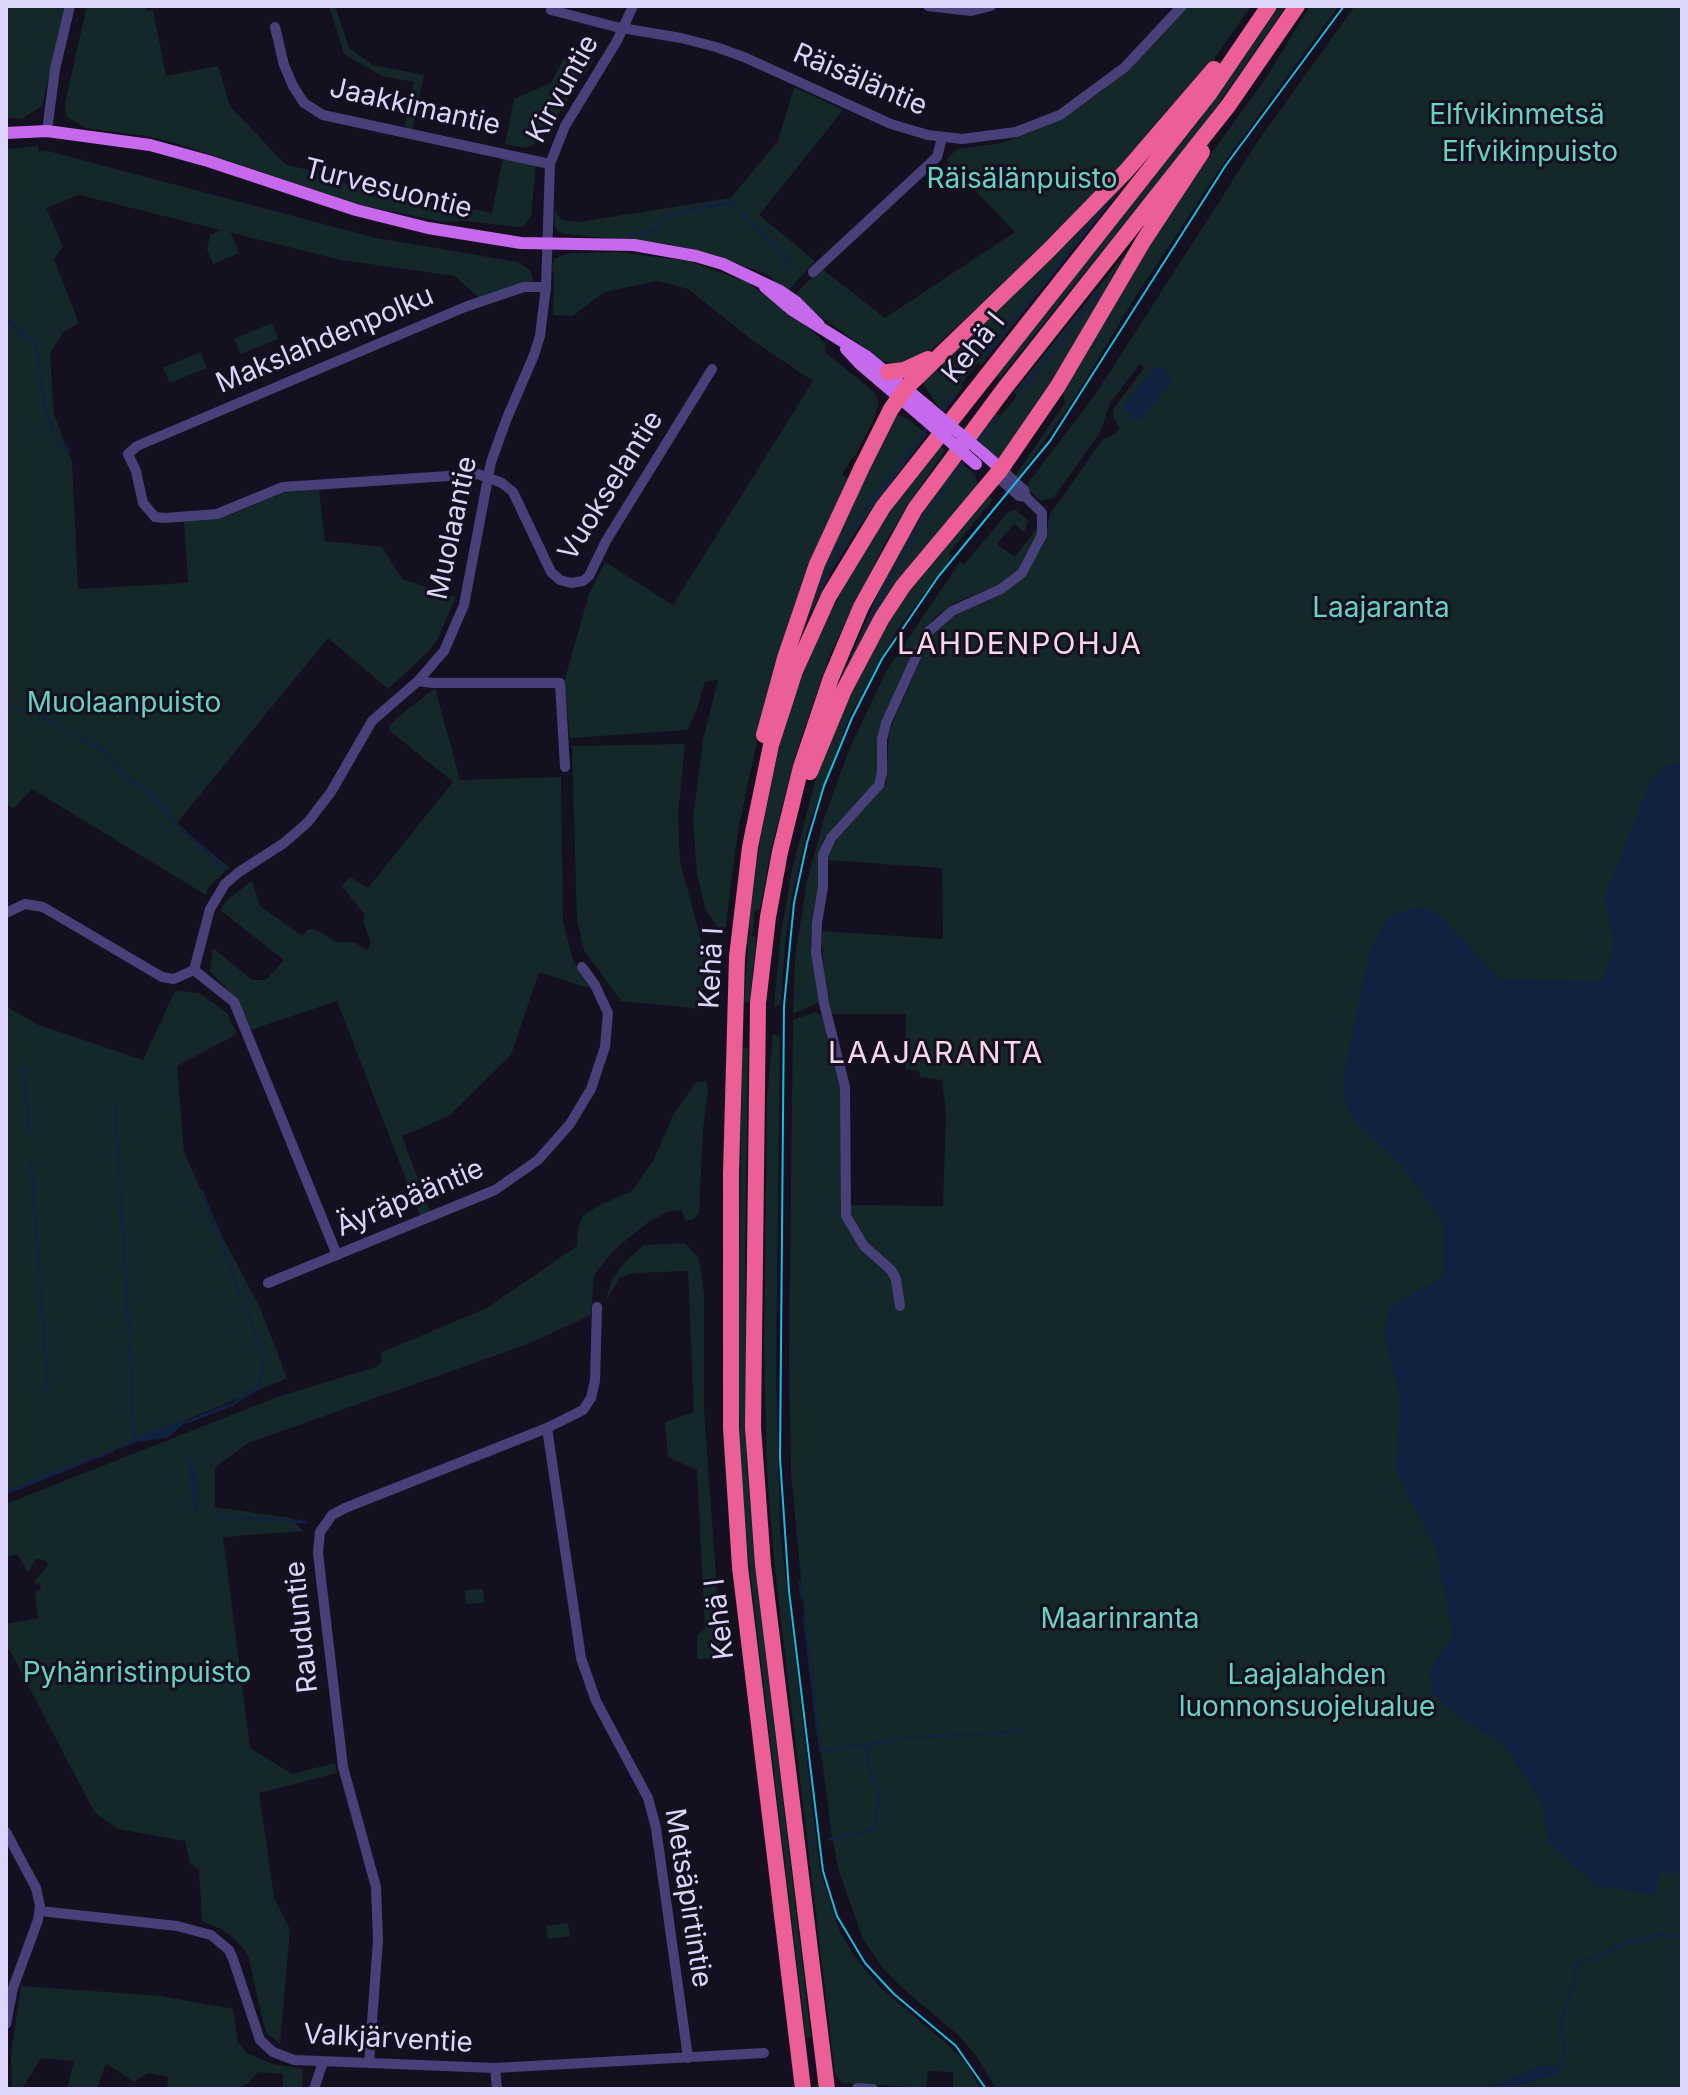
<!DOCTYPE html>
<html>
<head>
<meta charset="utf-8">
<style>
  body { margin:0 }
  #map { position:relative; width:1688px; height:2095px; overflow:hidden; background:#141020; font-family:Inter,sans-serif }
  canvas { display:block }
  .frame { position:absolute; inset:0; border:8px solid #dcd4fa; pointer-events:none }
</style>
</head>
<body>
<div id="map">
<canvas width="1688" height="2095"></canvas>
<div class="frame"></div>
</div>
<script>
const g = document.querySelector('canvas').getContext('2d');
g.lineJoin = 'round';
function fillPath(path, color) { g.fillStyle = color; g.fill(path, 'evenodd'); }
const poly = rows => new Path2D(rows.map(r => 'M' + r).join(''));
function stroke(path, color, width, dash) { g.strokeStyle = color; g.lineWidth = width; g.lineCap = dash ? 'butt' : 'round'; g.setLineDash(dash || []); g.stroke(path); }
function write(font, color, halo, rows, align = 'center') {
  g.font = font + ' Inter,sans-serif'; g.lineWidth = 6; g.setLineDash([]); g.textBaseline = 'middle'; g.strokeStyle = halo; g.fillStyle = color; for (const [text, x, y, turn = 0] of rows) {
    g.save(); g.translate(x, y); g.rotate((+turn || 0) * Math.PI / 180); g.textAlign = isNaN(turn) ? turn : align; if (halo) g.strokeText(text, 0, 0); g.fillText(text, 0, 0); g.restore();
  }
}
fillPath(poly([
  [6,6,65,6,42,106,22,119,6,117],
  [87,6,145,6,147,11,153,10,166,76,218,66,230,106,285,164,323,174,351,186,492,213,503,158,536,164,531,216,524,226,517,227,469,221,443,222,361,205,182,145,148,136,86,128,66,116,65,103],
  [329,6,335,6,349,48,373,65,424,75,412,131,405,126,414,82,382,76,344,54],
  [1188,6,1251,6,1195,86,1050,242,922,358,892,365,882,360,793,297,821,268,885,318,1015,232,946,160,957,149,1002,143,1061,120,1101,92],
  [1280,6,1286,6,1206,122,1000,378,996,375,1201,118],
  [1310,6,1339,6,1227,158,1136,296,1072,402,1018,478,1015,476,1065,403,1063,393,1162,222,1266,78],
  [1355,6,1682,6,1682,2089,996,2089,975,2054,957,2034,900,1986,882,1967,863,1939,839,1871,832,1837,807,1642,791,1473,789,1357,793,1020,815,1012,824,1017,831,1058,841,1087,841,1205,943,1206,946,1112,942,1080,920,1077,919,1071,905,1069,906,1014,832,1014,824,977,822,944,822,931,943,939,942,868,828,860,829,846,886,784,889,731,931,637,951,618,1006,591,1022,578,1045,539,1050,514,1103,439,1116,434,1119,427,1113,416,1114,408,1144,368,1140,364,1110,403,1100,433,1053,498,1041,501,1025,487,1097,392,1258,141],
  [564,58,594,60,541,140,526,148,505,144,514,99,551,83],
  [794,87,843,110,759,215,815,261,787,292,777,285,771,276,715,255,669,244,565,234,558,231,554,224,555,209,558,216,563,220,579,222,731,198,778,141],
  [38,146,39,152,48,151,376,238,518,262,531,271,534,285,481,300,455,276,341,260,79,195,46,208,63,246,54,259,79,323,63,332,50,354,54,414,72,462,78,589,188,583,184,521,227,516,283,493,319,490,325,541,382,547,402,579,456,597,438,638,428,652,388,689,328,638,176,824,229,867,208,888,206,895,32,789,14,808,6,804,6,149],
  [1139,167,981,365,978,363,961,384,963,387,943,413,920,379],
  [221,230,231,233,239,253,213,264,207,249,210,235],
  [1134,243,1073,352,1000,459,996,458,975,440,997,413,1000,416,1008,407,1017,396,1014,392],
  [617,252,689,261,747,282,800,320,826,344,825,352,874,392,879,403,874,419,854,458,852,458,842,475,848,478,841,498,759,731,738,831,724,938,705,908,697,874,693,818,703,740,718,680,705,681,696,712,687,730,570,738,564,682,589,594,605,562,673,605,813,381,752,340,688,289,658,281,604,292,573,316,553,315,554,278,552,266,554,259,569,253],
  [272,323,278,339,241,354,234,339],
  [200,352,207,368,170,383,163,368],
  [895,414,908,419,927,434,856,531,831,572,798,639,806,603],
  [940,445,945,450,888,537,831,652,797,750,771,849,760,909,755,911,752,936,756,937,750,1002,744,1002,750,915,761,835,778,751,795,695,818,637,847,581,886,517],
  [959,461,974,474,979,487,843,682,840,680,888,572,931,500],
  [986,494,993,500,949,553,952,556,897,630,850,715,808,828,792,896,785,943,781,1004,774,1007,780,941,792,870,815,781,839,717,895,611,936,554],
  [1016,510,1028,520,1026,529,1024,532,1014,524,997,544,1015,557,1037,528,1040,531,1018,571,997,586,954,603,936,616,921,634,878,732,878,777,873,786,823,840,818,893,810,943,820,1002,793,1014,795,958,807,881,824,819,848,752,887,670,960,562,964,565,1008,512],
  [435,688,460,780,561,777,563,921,573,960,591,989,539,972,511,1055,449,1116,402,1136,431,1214,421,1218,337,1001,250,1030,235,997,210,971,213,948,252,980,266,980,284,960,220,910,227,900,252,881,260,906,302,936,308,929,315,929,336,942,353,942,368,950,371,943,364,924,364,914,342,886,350,877,368,888,453,782,390,731,389,726,397,718],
  [685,744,678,815,680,862,706,958,702,1009,621,1001,584,950,577,920,572,746],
  [175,991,199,993,227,1013,237,1034,177,1066,184,1152,223,1238,260,1308,287,1378,6,1495,6,1006,36,1024,143,1060],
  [773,1034,780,1037,776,1370,780,1529,820,1871,840,1932,857,1960,882,1989,948,2045,964,2061,981,2089,953,2089,953,2072,928,2071,926,2088,842,2083,835,2074,775,1570,767,1473,764,1351,766,1186,767,1098],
  [742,1048,748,1048,745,1261,747,1468,755,1565,811,2037,806,2038,743,1513,738,1375],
  [706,1081,708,1090,703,1129,699,1212,694,1219,686,1221,681,1210,669,1211,647,1223,612,1252,594,1275,591,1315,528,1344,248,1443,215,1467,215,1507,291,1518,303,1531,223,1537,250,1748,292,1774,335,1763,337,1773,259,1793,274,1898,290,1929,280,2044,267,2033,263,2022,248,1955,236,1940,221,1929,202,1921,199,1870,190,1864,185,1841,118,1829,95,1813,9,1649,6,1650,6,1624,38,1618,35,1596,36,1591,41,1590,39,1583,35,1584,34,1588,35,1581,48,1565,45,1560,36,1559,28,1573,17,1554,6,1557,6,1504,277,1397,376,1367,382,1362,380,1353,487,1308,577,1246,578,1227,583,1216,598,1206,632,1191,653,1161,674,1114,696,1082],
  [685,1243,699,1258,704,1295,704,1411,722,1658,697,1659,697,1635,705,1629,697,1470,668,1457,665,1422,694,1412,688,1271,633,1273,620,1278,606,1300,611,1281,625,1262,644,1245],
  [483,1589,484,1603,466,1604,465,1590],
  [568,1923,570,1936,548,1939,546,1926],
  [21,1986,161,1996,233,2009,238,2043,248,2054,274,2064,303,2069,302,2086,300,2089,283,2089,283,2074,258,2072,249,2083,235,2089,167,2089,168,2077,148,2073,134,2082,106,2063,97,2089,67,2089,74,2061,41,2058,22,2089,12,2089,11,2056]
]), '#142829');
fillPath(poly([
  [1155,367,1161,367,1171,375,1172,382,1142,419,1136,421,1122,407],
  [1682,762,1682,1873,1659,1873,1656,1895,1598,1886,1549,1844,1542,1804,1503,1743,1454,1714,1432,1693,1429,1671,1453,1635,1436,1550,1396,1472,1400,1401,1384,1331,1390,1307,1444,1276,1443,1223,1403,1167,1356,1123,1345,1102,1343,1077,1371,947,1389,916,1418,907,1439,914,1499,979,1603,981,1614,944,1604,898,1650,782,1664,766],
  [179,1421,187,1421,168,1438,134,1442,140,1436],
  [187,1454,198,1475,198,1516,193,1507],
  [1557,2065,1560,2067,1560,2072,1554,2075,1505,2089,1479,2089,1503,2082,1540,2066]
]), '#132141');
stroke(poly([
  [741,212,789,259,781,270],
  [666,216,715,205,733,203,737,207],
  [632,237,634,234,657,229,661,220],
  [6,319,36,344,45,410,54,434],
  [982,358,1110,200],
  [1027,384,1100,291],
  [1018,392,1026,384],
  [941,410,952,397],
  [56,440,58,444,70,450],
  [976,445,999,417],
  [815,595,849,532,929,426],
  [867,626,883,592,921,524,965,461],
  [6,708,33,711,102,749,129,779,147,789,174,821,224,869],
  [23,1069,30,1134],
  [115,1106,129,1332],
  [31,1161,48,1390],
  [202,1191,240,1294],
  [130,1342,134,1442],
  [187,1422,233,1404,258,1388,265,1357,244,1304],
  [121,1447,135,1441],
  [6,1493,112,1451],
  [213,1516,306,1522],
  [800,1582,802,1598],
  [804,1615,820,1751,887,1741],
  [791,1675,793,1674],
  [894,1739,1023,1731],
  [830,1839,873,1830,875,1827,879,1791,868,1763,867,1744],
  [811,1841,814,1841],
  [1556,2069,1561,2067,1565,2051,1561,2025,1565,2005,1576,1983,1574,1973,1579,1961,1596,1958,1608,1950,1658,1934,1674,1937,1682,1935]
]), '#132141', 3);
stroke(poly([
  [928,6,971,11,991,6],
  [551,10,616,27,681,38,716,47,744,57,891,124,928,135,962,139,1016,132,1060,115,1125,67,1182,6],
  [275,27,284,65,293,86,304,103,323,115,550,164],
  [47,131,55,69,70,6],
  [813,272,937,157,942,138],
  [546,287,524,287,465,307,137,446,128,454,136,471,143,503,155,517,165,518,217,514,283,487,478,474,502,483,513,492,551,572,560,580,571,583,583,581,589,576,606,541,712,369],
  [995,475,1019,496,1026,497],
  [418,681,433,683,560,683,565,767],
  [6,913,25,904,43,907,162,977,174,979,194,970],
  [194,970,210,909,225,884,239,872,284,843,308,822,331,792,372,721,418,681,444,651,464,605,491,462,507,418,534,355,540,336,546,287,550,164,565,126,617,41,633,6],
  [194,970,234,1002,337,1255],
  [268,1283,495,1190,538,1160,570,1124,591,1089,605,1047,608,1013,595,985,582,967],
  [900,1306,896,1279,891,1270,864,1246,846,1216,845,1087,824,1003,816,952,817,923,823,887,823,855,831,838,879,785,882,773,882,739,886,723,927,633,952,611,1001,589,1022,573,1042,535,1042,513,1026,497,1024,490,1001,469],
  [547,1428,581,1658,596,1701,648,1798,656,1828,688,2058],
  [6,1832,36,1888,40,1906,38,1920,13,1988,6,2024],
  [40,1911,177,1926,211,1935,229,1950,233,1959,260,2040,273,2052,294,2060,495,2068,764,2053],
  [369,2063,378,1940,376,1887,343,1767,318,1553,320,1532,332,1515,345,1508,547,1428,583,1410,591,1398,595,1381,597,1307],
  [495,2068,497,2089],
  [857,2088,873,2089],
  [314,2089,323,2062]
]), '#484179', 10);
stroke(poly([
  [6,133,47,131,150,145,208,161,356,210,428,228,521,243,634,245,696,256,723,264,780,291,796,302,819,325],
  [765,287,792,310,866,356,928,407],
  [846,349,860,364,921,416],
  [984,454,1001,469]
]), '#c669ec', 12);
stroke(poly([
  [888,372,904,370,928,359],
  [764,735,785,658,817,564,862,467,891,409,906,388,1048,251,1127,170,1214,69],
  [810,772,844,690,882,618,903,586,1001,469,1058,386,1144,240,1202,152],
  [803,2089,740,1567,731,1428,731,1173,737,957,750,847,771,745,795,671,829,596,883,507,1209,94,1269,6],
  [827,2089,763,1565,753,1427,758,1003,768,917,780,852,801,767,831,678,861,607,915,509,1004,389,1228,106,1297,6]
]), '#eb5e96', 16);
stroke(poly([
  [986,2089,956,2046,894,1994,865,1963,837,1916,823,1871,789,1591,780,1458,784,1006,794,903,807,843,824,786,852,718,882,659,938,577,1050,441,1226,165,1344,6]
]), '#1cbade', 2);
stroke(poly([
  [928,407,984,454],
  [921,416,976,464]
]), '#c669ec', 12);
write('28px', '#dcd4fa', '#141020', [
  ["Räisäläntie",860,80,23],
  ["Kirvuntie",563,89,-61],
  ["Jaakkimantie",415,107,13],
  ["Turvesuontie",388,189,14],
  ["Makslahdenpolku",325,340,-23],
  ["Kehä I",974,348,-51],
  ["Vuokselantie",611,486,-58],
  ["Muolaantie",453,528,-78],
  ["Kehä I",712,968,-87],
  ["Äyräpääntie",410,1198,-23],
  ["Kehä I",720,1619,-97],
  ["Rauduntie",302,1627,-96],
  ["Metsäpirtintie",688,1898,81],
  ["Valkjärventie",388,2039,3]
]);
write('28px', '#69d1bf', '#141020', [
  ["Elfvikinmetsä",1517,116],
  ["Elfvikinpuisto",1530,153],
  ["Räisälänpuisto",1022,180],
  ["Laajaranta",1381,609],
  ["Muolaanpuisto",124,704],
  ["Maarinranta",1120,1620],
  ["Pyhänristinpuisto",137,1674],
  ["Laajalahden",1307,1676],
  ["luonnonsuojelualue",1307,1708]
]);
g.letterSpacing = '2px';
write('30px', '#fad6ea', '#141020', [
  ["LAHDENPOHJA",1020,645],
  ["LAAJARANTA",936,1054]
]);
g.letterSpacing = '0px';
</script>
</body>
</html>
